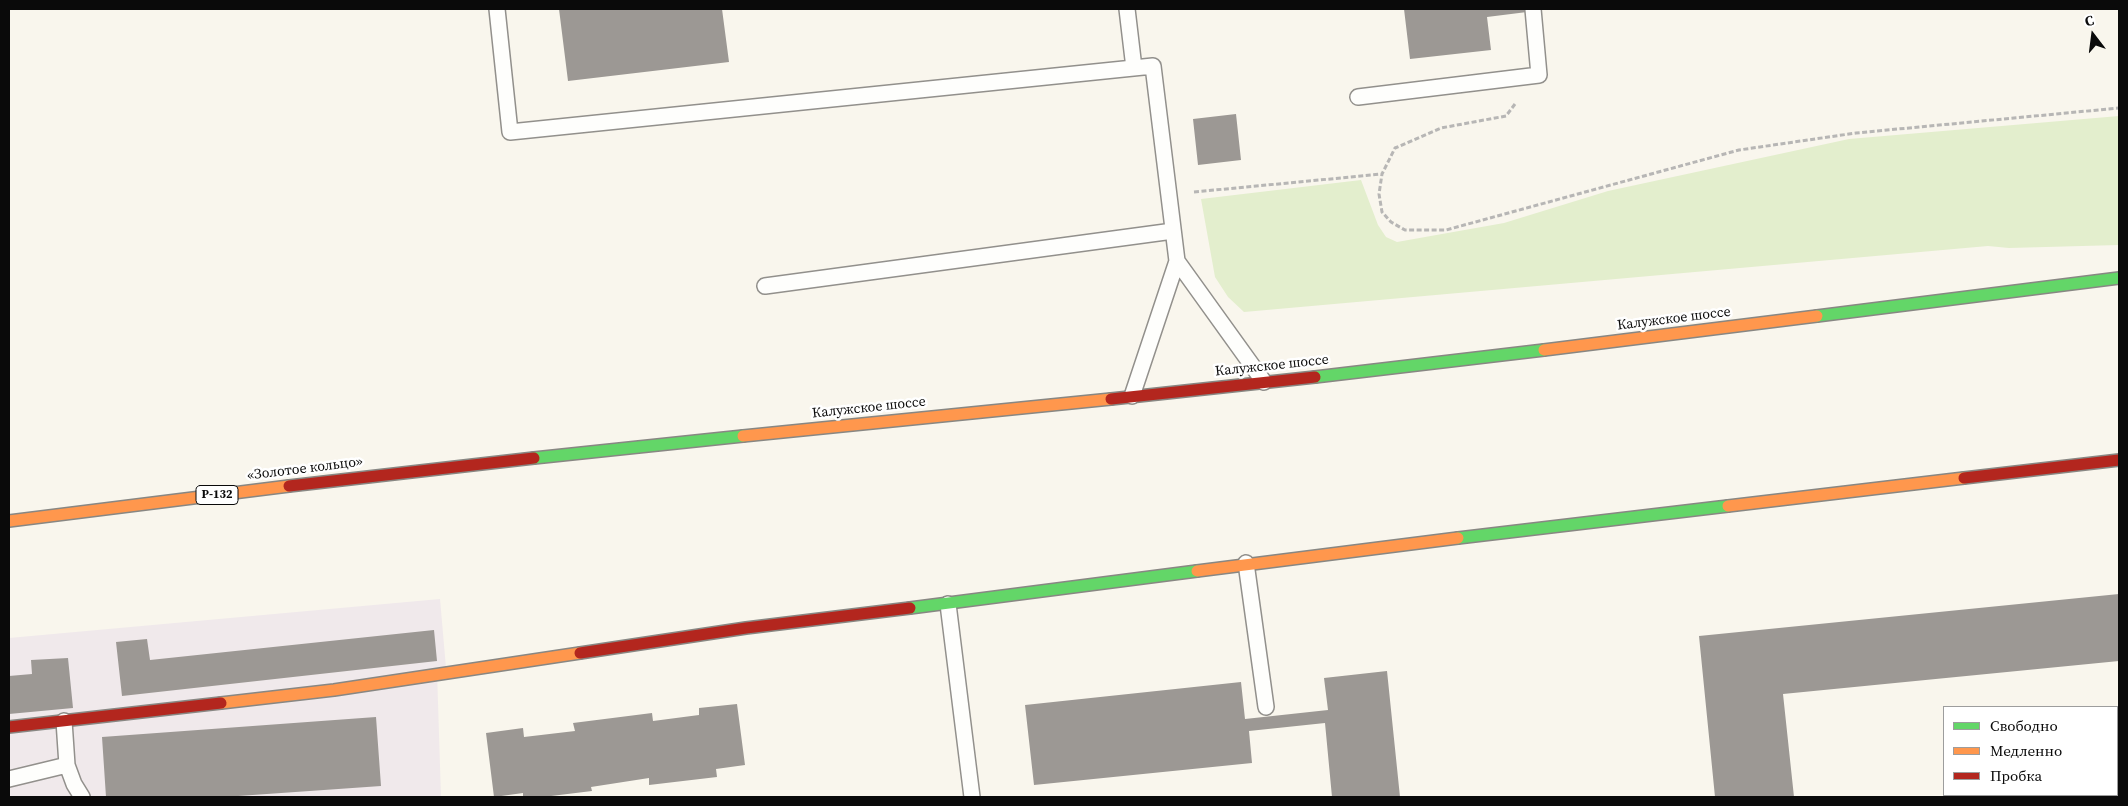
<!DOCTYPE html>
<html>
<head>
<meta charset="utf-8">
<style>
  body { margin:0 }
  #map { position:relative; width:2128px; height:806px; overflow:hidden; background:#f9f6ed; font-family:"Source Serif 4",serif }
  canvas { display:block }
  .frame { position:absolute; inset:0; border:10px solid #0a0a0a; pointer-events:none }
  .legend { position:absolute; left:1943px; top:706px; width:175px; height:90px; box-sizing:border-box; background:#fff; border:1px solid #9d9d9d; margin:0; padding:6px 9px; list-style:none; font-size:15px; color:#0a0a0a }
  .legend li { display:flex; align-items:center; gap:10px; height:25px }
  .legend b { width:25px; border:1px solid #9d9d9d }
  .north { position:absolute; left:2068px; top:10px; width:50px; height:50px; -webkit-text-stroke:4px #fff; paint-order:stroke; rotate:345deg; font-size:14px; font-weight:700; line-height:20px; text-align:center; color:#0a0a0a }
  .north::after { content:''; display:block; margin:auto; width:18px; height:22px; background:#0a0a0a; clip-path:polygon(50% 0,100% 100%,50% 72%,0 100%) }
</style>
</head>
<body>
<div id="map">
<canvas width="2128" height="806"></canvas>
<div class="frame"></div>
<ul class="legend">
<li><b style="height:6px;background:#63d668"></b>Свободно</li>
<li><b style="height:6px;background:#ff974d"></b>Медленно</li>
<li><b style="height:6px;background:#b3261e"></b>Пробка</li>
</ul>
<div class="north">С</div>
</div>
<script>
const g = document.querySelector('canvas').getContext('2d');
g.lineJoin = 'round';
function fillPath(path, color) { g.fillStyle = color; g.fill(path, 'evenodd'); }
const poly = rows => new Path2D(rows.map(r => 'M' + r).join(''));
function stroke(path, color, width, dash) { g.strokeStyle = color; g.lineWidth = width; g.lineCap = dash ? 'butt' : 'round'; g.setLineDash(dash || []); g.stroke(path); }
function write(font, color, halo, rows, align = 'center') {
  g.font = font + ' "Source Serif 4",serif'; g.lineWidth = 5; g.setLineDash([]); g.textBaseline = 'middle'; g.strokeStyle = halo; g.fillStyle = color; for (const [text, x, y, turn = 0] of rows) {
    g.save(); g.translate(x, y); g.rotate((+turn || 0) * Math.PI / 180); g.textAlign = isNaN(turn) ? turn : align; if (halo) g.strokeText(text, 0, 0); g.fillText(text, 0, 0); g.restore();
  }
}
fillPath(poly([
  [440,599,446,668,437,671,441,797,9,797,9,638]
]), '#f0e9eb');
fillPath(poly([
  [2119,116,2119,245,2009,248,1988,246,1244,312,1228,297,1215,277,1201,199,1361,180,1378,225,1386,237,1397,242,1504,223,1608,191,1849,139]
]), '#e3eecd');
fillPath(poly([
  [559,9,722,9,729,62,568,81],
  [1404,9,1526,9,1527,12,1487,17,1491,50,1410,59],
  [1236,114,1241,160,1198,165,1193,119],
  [2119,594,2119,661,1783,694,1794,797,1715,797,1699,636],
  [434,630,437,661,122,696,116,642,147,639,150,660],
  [68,658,73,708,9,714,9,676,32,674,31,660],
  [1387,671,1400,797,1332,797,1325,723,1249,731,1252,763,1034,785,1025,705,1241,682,1245,719,1328,710,1324,678],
  [737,704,745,765,716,769,717,777,649,785,649,778,591,787,592,791,543,797,523,797,523,793,494,797,486,733,523,728,524,737,575,731,573,723,652,713,653,721,699,715,699,708],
  [376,717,381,786,224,797,106,797,102,737]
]), '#9c9894');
const lane = poly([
  [497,9,510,132,1153,66,1177,261,1132,396],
  [1127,9,1134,68],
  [1358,97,1539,75,1533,9],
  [1177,261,1264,382],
  [765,286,1173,231],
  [1246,563,1266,707],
  [948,604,972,797],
  [64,721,67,765,74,784,82,797],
  [9,779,67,765]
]);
const fast = poly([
  [1817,316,2119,278],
  [1315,377,1544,350],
  [534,458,743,436],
  [1458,538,1728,506],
  [910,608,1197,571]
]);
const slow = poly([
  [1544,350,1817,316],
  [743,436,1111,399],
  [1728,506,1964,478],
  [9,521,289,486],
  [1197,571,1458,538],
  [221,703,334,690,580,653]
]);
const jam = poly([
  [1111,399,1315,377],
  [1964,478,2119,460],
  [289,486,534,458],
  [580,653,746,628,910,608],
  [9,727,221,703]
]);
stroke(lane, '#92908c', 18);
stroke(fast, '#888783', 14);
stroke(slow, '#888783', 14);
stroke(jam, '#888783', 14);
stroke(poly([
  [1515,104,1506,116,1441,128,1395,148,1382,174,1379,194,1382,212,1391,222,1405,230,1446,230,1739,150,1856,133,2119,108],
  [1194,192,1382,174]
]), '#b7b6b5', 3, [5, 2.5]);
stroke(lane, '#fefefc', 15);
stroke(fast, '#63d668', 11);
stroke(slow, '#ff974d', 11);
stroke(jam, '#b3261e', 11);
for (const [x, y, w] of [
  [217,495,42]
]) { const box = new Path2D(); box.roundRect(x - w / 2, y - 9.5, w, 19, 4); g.fillStyle = '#fff'; g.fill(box); stroke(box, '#0a0a0a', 1); }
write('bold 12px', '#0a0a0a', null, [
  ["Р-132",217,495]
]);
write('14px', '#0a0a0a', '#fff', [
  ["Калужское шоссе",1674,319,-7],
  ["Калужское шоссе",1272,366,-6],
  ["Калужское шоссе",869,408,-6],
  ["«Золотое кольцо»",305,469,-7]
]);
</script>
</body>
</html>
